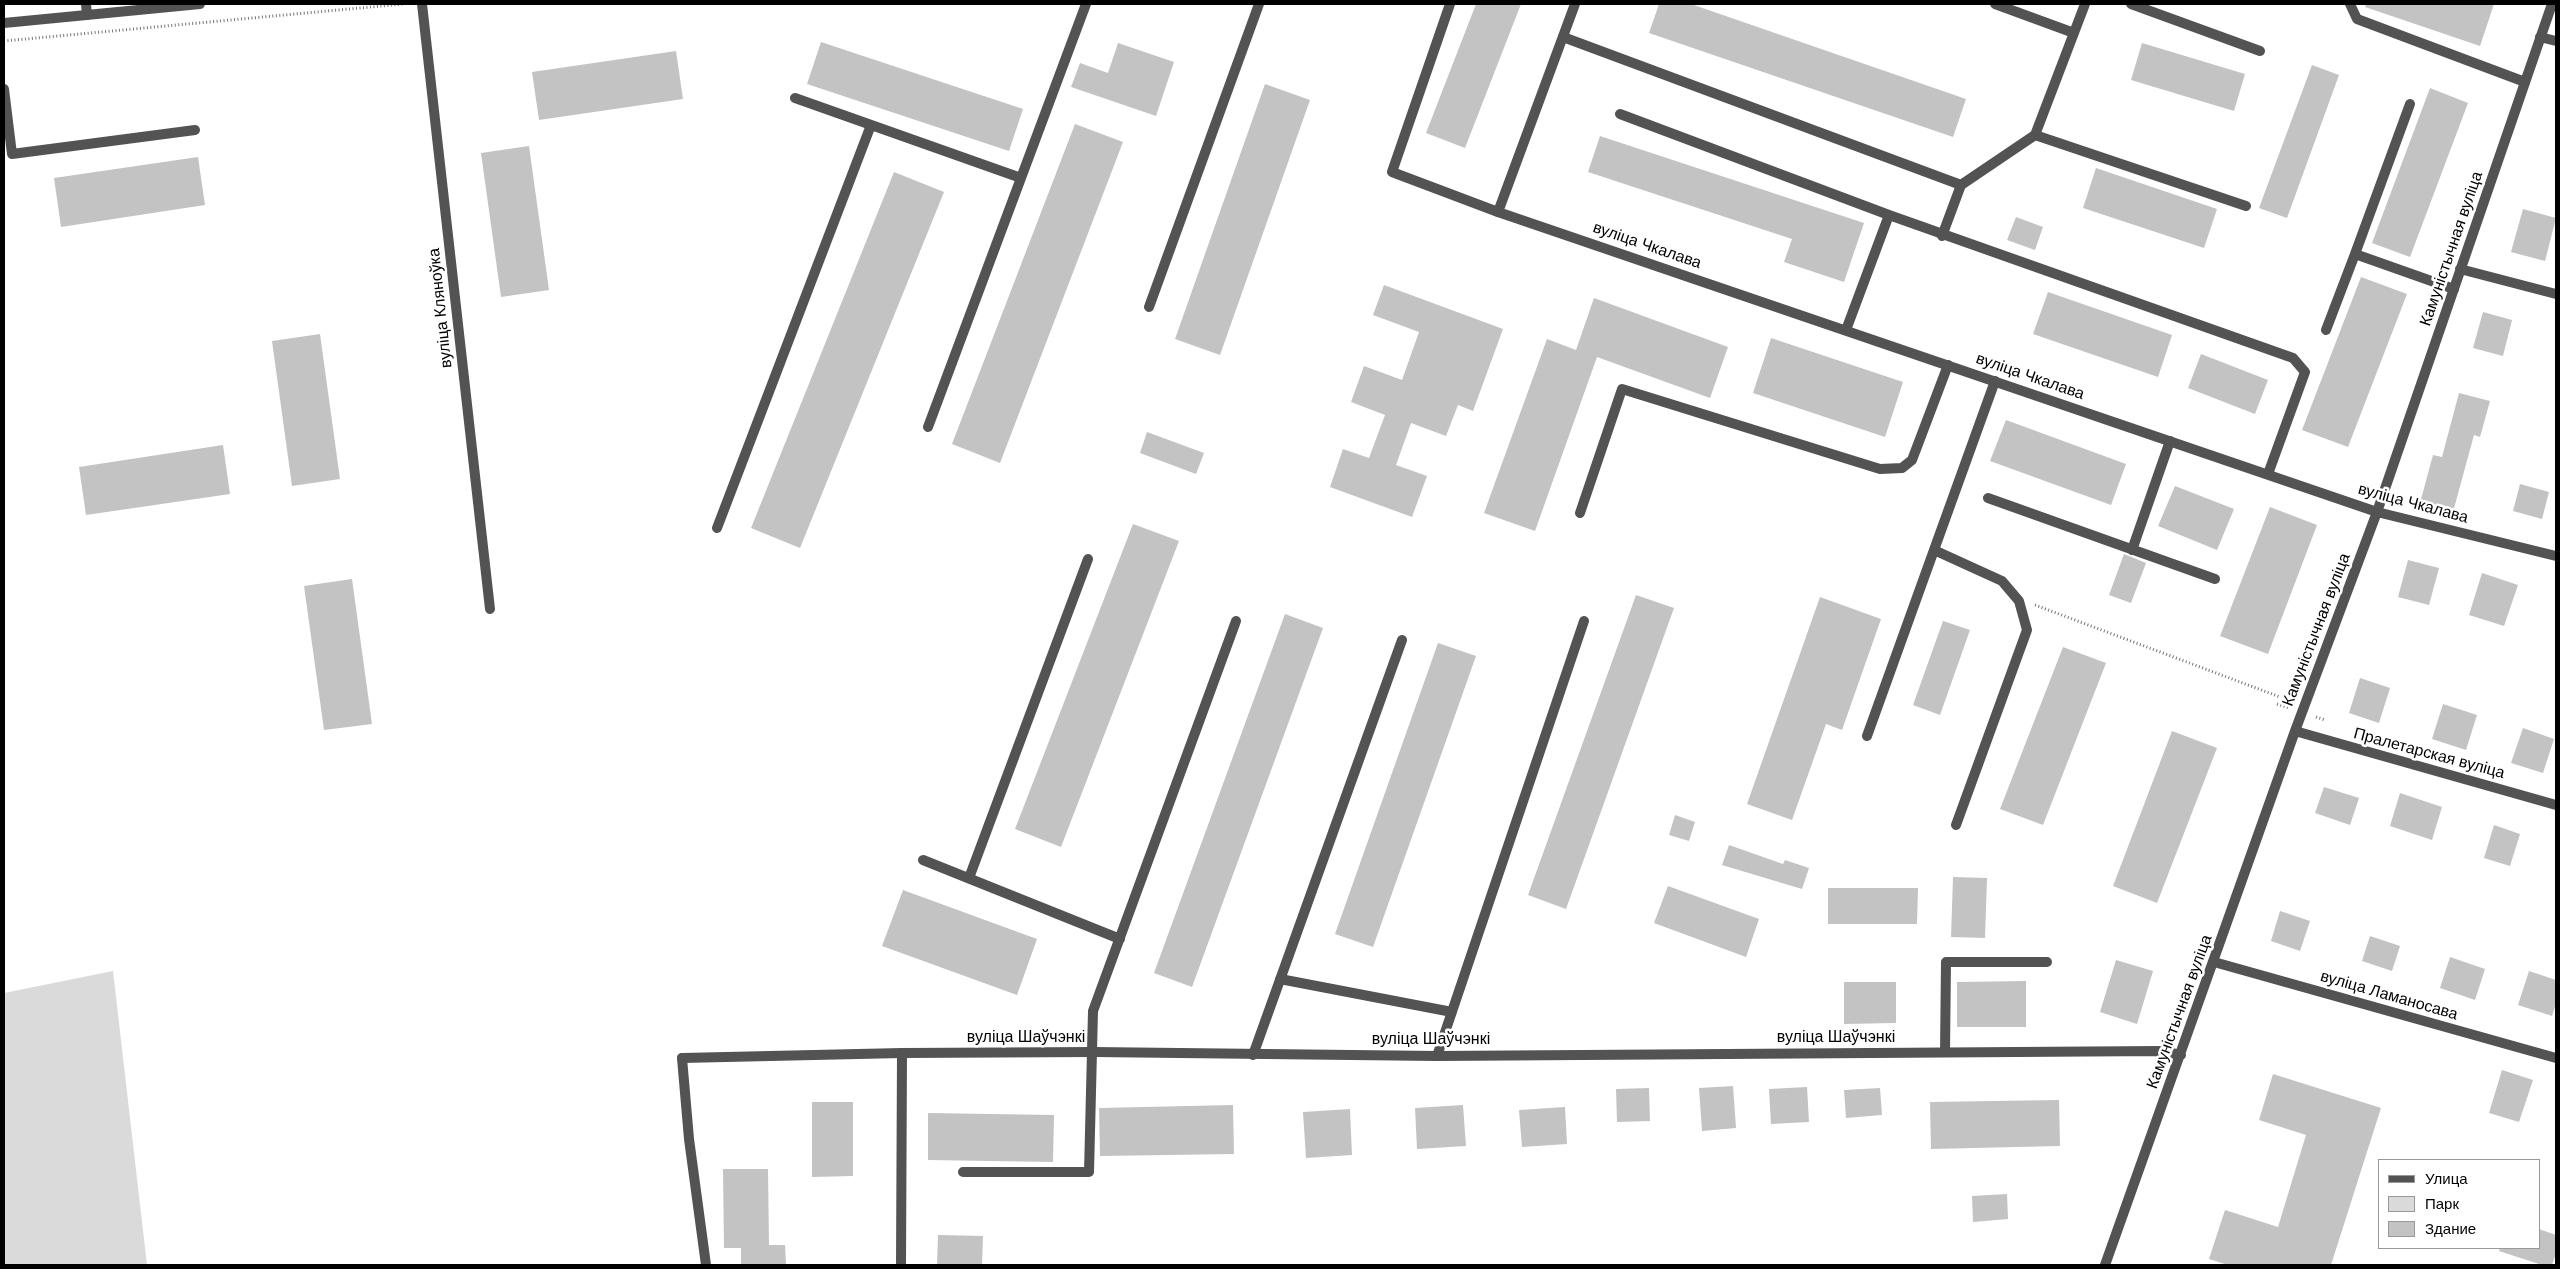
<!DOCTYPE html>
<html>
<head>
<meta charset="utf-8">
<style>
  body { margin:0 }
  #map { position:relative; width:2560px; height:1269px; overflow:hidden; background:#fff; font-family:"DM Sans",sans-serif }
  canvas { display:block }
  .frame { position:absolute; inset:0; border:5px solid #000; pointer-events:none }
  .legend { position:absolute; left:2378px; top:1159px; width:162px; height:90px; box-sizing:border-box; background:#fff; border:1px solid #999; margin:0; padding:6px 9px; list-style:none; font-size:15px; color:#000 }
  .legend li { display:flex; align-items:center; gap:10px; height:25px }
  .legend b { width:25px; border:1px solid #999 }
</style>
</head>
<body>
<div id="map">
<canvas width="2560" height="1269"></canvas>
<div class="frame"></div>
<ul class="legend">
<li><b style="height:6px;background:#535353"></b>Улица</li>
<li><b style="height:14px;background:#dadada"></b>Парк</li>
<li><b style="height:14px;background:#c3c3c3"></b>Здание</li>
</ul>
</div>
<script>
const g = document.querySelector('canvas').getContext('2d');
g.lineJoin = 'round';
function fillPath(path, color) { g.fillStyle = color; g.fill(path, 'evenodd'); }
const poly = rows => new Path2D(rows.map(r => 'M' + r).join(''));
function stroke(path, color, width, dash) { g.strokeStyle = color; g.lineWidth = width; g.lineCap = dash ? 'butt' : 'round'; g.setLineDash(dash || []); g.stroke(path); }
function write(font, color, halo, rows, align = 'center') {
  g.font = font + ' "DM Sans",sans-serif'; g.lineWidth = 5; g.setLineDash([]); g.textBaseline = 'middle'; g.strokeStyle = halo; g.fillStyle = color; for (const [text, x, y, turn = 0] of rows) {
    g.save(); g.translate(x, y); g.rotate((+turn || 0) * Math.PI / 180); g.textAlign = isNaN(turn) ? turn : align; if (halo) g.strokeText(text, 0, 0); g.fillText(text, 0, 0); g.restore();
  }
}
fillPath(poly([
  [113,971,147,1265,4,1265,4,993]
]), '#dadada');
fillPath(poly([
  [1476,4,1521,4,1465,148,1426,133],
  [1659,4,1691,4,1966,99,1953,137,1649,33],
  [2366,4,2494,4,2480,46,2365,7],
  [821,42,1023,109,1009,151,807,84],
  [1118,43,1174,62,1156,116,1071,87,1080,63,1108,73],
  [2142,43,2245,74,2234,111,2131,80],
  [676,51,683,99,539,120,532,72],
  [2312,65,2339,75,2287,218,2259,208],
  [1265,84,1310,100,1220,355,1175,339],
  [2430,88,2468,103,2410,257,2372,243],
  [1075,124,1123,142,1000,463,952,444],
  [1600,136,1864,223,1844,282,1784,262,1792,239,1588,172],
  [529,146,549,290,501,297,481,153],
  [198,157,205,205,61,227,54,178],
  [2096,168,2217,209,2204,248,2083,208],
  [894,172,944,192,800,548,751,528],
  [2523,209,2556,218,2545,261,2511,252],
  [2016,217,2043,227,2035,250,2007,240],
  [2361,277,2407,294,2348,447,2302,430],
  [1384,285,1503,329,1473,411,1458,405,1446,436,1411,423,1396,465,1427,476,1412,517,1330,487,1343,449,1369,458,1385,415,1351,402,1364,366,1402,380,1419,332,1373,315],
  [2048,292,2172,335,2158,377,2033,334],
  [1594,298,1728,347,1710,398,1597,357,1535,531,1484,513,1547,339,1576,350],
  [2483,312,2512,320,2503,356,2473,348],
  [320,334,340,479,292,486,272,341],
  [1771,338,1903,382,1885,437,1753,393],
  [2201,354,2268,380,2255,414,2188,388],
  [2459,393,2490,401,2480,437,2474,435,2453,512,2420,503,2433,455,2442,457],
  [2006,420,2126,464,2111,505,1990,461],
  [1147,432,1204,453,1196,474,1140,453],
  [223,445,230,494,86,515,79,467],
  [2520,484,2549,492,2542,519,2513,511],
  [2175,486,2234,509,2217,550,2158,526],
  [2270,507,2317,525,2268,654,2220,636],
  [1133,524,1179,541,1061,847,1015,829],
  [2124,554,2146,563,2131,603,2109,595],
  [2408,560,2439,568,2429,605,2398,597],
  [2482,573,2518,585,2504,626,2469,615],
  [352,579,372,724,324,730,304,586],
  [1636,595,1674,608,1566,909,1528,895],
  [1820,597,1881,619,1842,730,1826,724,1792,820,1747,804],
  [1285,614,1323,628,1192,987,1154,973],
  [1943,621,1970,630,1940,715,1913,705],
  [1438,643,1476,656,1373,947,1335,934],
  [2063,647,2106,663,2043,825,2000,809],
  [2360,678,2390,688,2379,723,2349,713],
  [2443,704,2477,715,2466,750,2432,739],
  [2523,728,2554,739,2543,773,2511,763],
  [2172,731,2217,748,2157,903,2113,886],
  [2324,787,2359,798,2350,825,2315,813],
  [2400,793,2442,807,2432,840,2390,826],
  [1675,815,1695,822,1689,841,1669,835],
  [2494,825,2520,834,2510,866,2484,858],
  [1729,845,1783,864,1785,860,1809,868,1802,889,1722,865],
  [1953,877,1987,878,1985,938,1951,937],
  [1668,886,1759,919,1746,957,1654,923],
  [1828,888,1918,888,1917,924,1828,924],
  [903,890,1037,939,1017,995,882,946],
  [2280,911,2310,921,2300,951,2271,941],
  [2370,936,2400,946,2392,971,2362,961],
  [2450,957,2485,969,2475,1000,2440,988],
  [2116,960,2153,971,2137,1024,2100,1012],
  [2529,971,2556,980,2556,1003,2552,1016,2518,1005],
  [2026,981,2026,1027,1957,1027,1957,982],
  [1844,982,1896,982,1896,1023,1844,1024],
  [2502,1070,2533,1080,2519,1122,2489,1113],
  [2273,1074,2381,1108,2331,1265,2228,1265,2209,1259,2225,1210,2278,1227,2306,1135,2259,1120],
  [1733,1086,1736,1128,1702,1131,1699,1088],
  [1807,1087,1809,1122,1771,1124,1769,1089],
  [1649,1088,1650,1121,1617,1122,1616,1089],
  [1880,1088,1882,1115,1846,1118,1844,1090],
  [2059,1100,2060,1146,1931,1149,1930,1102],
  [812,1102,853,1102,853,1176,812,1177],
  [1233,1105,1234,1154,1100,1156,1099,1108],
  [1463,1105,1466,1146,1417,1149,1415,1108],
  [1565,1107,1567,1144,1522,1147,1519,1110],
  [1350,1109,1352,1155,1306,1158,1303,1112],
  [928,1113,1054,1115,1053,1162,928,1160],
  [723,1169,768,1169,769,1245,785,1245,786,1265,741,1265,741,1248,724,1248],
  [2007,1194,2008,1219,1973,1222,1972,1196],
  [2539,1229,2556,1235,2556,1253,2552,1265,2542,1265,2499,1251,2500,1248,2539,1248],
  [938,1235,983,1236,982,1265,937,1265]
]), '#c3c3c3');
stroke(poly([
  [4,41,403,4],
  [2035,605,2280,697],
  [2277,704,2289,708],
  [2316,717,2325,720]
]), '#757575', 3, [1, 2.5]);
stroke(poly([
  [86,4,87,15],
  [1450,4,1392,172,1498,212],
  [1995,4,2074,33],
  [2131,4,2260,51],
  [2350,4,2357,19,2525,82],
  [1563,37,1961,185],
  [4,89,12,154,195,130],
  [795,98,1021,178],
  [1620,114,1889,215,1846,330],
  [2035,135,2246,206],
  [1889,215,2293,358,2305,372,2268,474],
  [1942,236,1961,185,2035,135,2085,4],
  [2355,254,2410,104],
  [1149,307,1259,4],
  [2326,330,2355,254,2454,289],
  [928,427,1086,4],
  [1988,498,2215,579],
  [1580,513,1622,389,1880,469,1902,468,1912,460,1948,365],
  [717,528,871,125],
  [2132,550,2170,441],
  [1867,736,1934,550],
  [1956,825,2027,630,2019,601,2002,581,1934,550,1995,381],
  [923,860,1120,939],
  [969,878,1088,559],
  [1280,979,1452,1012],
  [1945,1052,1946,962,2047,962],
  [1253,1055,1402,640],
  [1437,1056,1584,621],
  [682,1058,689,1139,706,1265],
  [963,1172,1089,1172,1093,1011,1236,621],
  [901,1265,902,1053]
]), '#535353', 10);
stroke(poly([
  [422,4,490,609],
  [1575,4,1498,212,2377,512,2556,556],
  [2540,37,2556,41],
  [2460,269,2556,294],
  [2295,731,2556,805],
  [2214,962,2556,1058],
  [682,1058,902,1053,1094,1052,1437,1056,2161,1051,2181,1055],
  [2105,1265,2295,731,2377,512,2552,4]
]), '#535353', 10);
stroke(poly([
  [4,23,200,4]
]), '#535353', 10);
write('16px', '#000', '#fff', [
  ["вуліца Чкалава",1647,246,19],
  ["Камуністычная вуліца",2452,249,-71],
  ["вуліца Кляноўка",441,308,-96],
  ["вуліца Чкалава",2030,377,19],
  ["вуліца Чкалава",2413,504,15],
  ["Камуністычная вуліца",2317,630,-69],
  ["Пралетарская вуліца",2429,754,15],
  ["вуліца Ламаносава",2389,996,16],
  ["Камуністычная вуліца",2180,1012,-70],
  ["вуліца Шаўчэнкі",1026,1038],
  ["вуліца Шаўчэнкі",1836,1038],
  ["вуліца Шаўчэнкі",1431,1040]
]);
</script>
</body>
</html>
